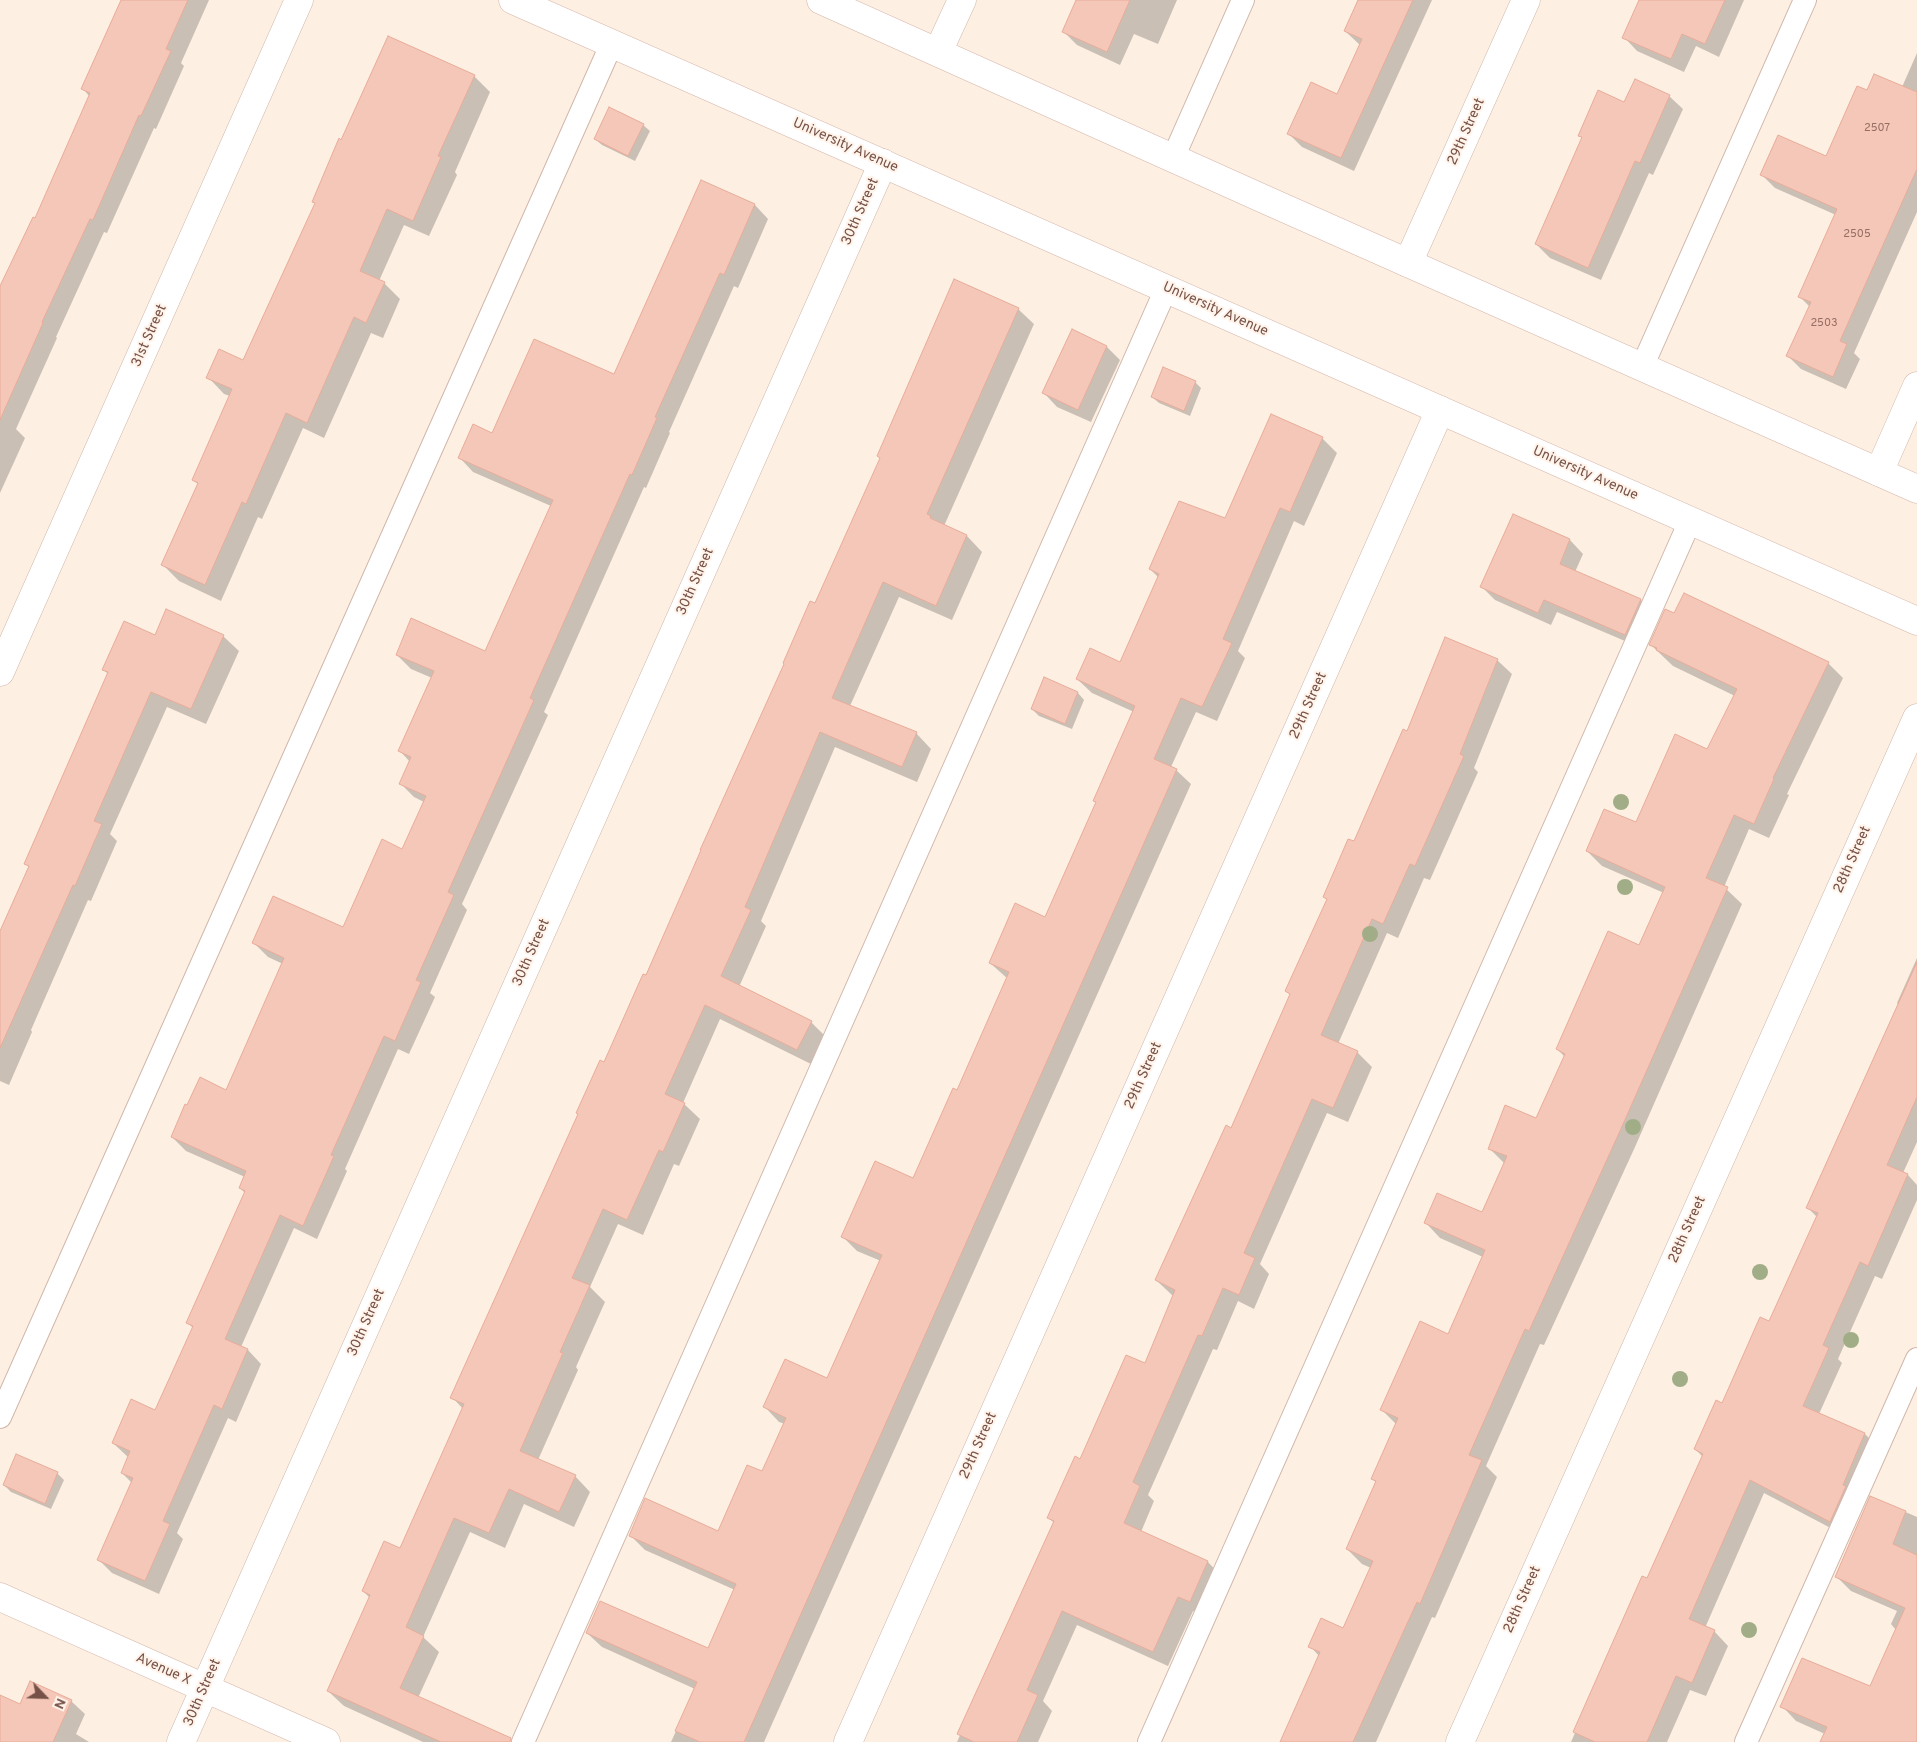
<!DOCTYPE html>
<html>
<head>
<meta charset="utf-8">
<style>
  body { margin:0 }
  #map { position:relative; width:1917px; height:1742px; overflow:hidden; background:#fdefe2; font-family:Overpass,sans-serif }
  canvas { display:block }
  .north { position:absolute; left:20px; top:1672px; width:50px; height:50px; -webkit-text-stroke:4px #fff3ea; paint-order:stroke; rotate:114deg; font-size:14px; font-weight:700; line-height:20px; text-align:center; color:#765147 }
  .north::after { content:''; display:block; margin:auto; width:18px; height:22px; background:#765147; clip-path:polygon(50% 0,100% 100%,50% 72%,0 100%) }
</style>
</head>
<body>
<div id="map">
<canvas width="1917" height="1742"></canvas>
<div class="north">N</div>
</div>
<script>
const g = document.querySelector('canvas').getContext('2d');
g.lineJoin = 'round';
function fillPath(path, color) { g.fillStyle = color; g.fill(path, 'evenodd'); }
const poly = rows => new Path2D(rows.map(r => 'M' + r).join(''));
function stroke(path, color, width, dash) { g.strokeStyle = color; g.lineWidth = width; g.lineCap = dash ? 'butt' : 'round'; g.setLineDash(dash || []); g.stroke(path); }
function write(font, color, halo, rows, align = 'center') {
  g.font = font + ' Overpass,sans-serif'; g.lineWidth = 4; g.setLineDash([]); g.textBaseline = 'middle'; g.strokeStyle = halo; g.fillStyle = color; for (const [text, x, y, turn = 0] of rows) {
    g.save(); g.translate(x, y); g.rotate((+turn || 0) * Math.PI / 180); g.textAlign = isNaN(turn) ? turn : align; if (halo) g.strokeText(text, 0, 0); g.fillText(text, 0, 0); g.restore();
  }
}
fillPath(poly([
  [122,0,209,0,181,63,184,66,156,129,154,128,107,233,104,232,56,337,57,338,16,429,25,438,0,493,0,288,36,219,90,97,83,89],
  [1078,0,1177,0,1158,44,1134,34,1120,65,1077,45,1064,32],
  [1359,0,1432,0,1354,171,1302,147,1289,134,1338,96,1360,45,1345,31],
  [1640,0,1744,0,1719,57,1696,46,1684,72,1637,51,1624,37],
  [1917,53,1917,212,1854,353,1860,359,1846,389,1801,369,1788,356,1810,307,1800,297,1836,215,1775,188,1762,175,1826,158,1867,92,1902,87],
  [474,76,490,92,455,172,457,175,429,236,404,225,379,281,384,283,400,299,383,338,371,333,324,438,303,428,262,519,258,517,221,601,179,581,163,565,199,485,193,480,230,396,224,394,208,377,244,362,316,204,313,201,342,141],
  [1669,96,1683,109,1653,175,1649,173,1601,280,1550,258,1536,244,1583,139,1580,135,1625,104],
  [643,125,650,131,635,161,602,145,595,139],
  [702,182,755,205,768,219,738,288,734,286,669,432,670,433,646,488,644,487,544,712,548,715,462,904,467,910,430,993,435,997,409,1054,398,1049,345,1169,347,1171,317,1239,294,1228,241,1347,248,1350,261,1364,236,1422,228,1418,177,1533,183,1539,159,1594,112,1573,98,1559,132,1483,122,1473,129,1458,113,1443,156,1411,193,1328,188,1323,245,1193,240,1188,245,1177,186,1151,172,1137,226,1091,283,964,268,957,254,943,343,928,403,850,424,802,414,797,400,783,410,762,400,751,432,678,411,669,397,655,486,653,551,506,473,472,460,458,493,434,614,376],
  [1018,309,1034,324,944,526,967,536,982,552,952,620,899,597,850,706,916,733,931,749,917,782,835,747,761,921,766,926,739,987,811,1022,826,1037,813,1065,720,1019,683,1103,700,1119,679,1166,674,1164,643,1235,618,1224,590,1287,605,1302,576,1367,578,1370,538,1460,575,1476,590,1492,574,1527,524,1504,505,1548,470,1532,423,1637,439,1652,418,1698,507,1742,423,1742,344,1706,328,1691,370,1598,363,1591,400,1549,463,1409,452,1397,816,605],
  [1073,331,1107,347,1120,360,1091,422,1057,407,1044,393],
  [1195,382,1201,388,1190,416,1159,403,1152,397],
  [1322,438,1337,453,1304,526,1294,521,1238,651,1245,658,1217,721,1196,712,1171,767,1176,770,1191,784,764,1742,671,1742,695,1689,602,1647,587,1633,708,1650,735,1590,645,1550,630,1535,719,1532,763,1473,785,1424,779,1422,765,1407,828,1380,881,1261,857,1251,842,1236,914,1179,957,1092,1008,979,990,963,1046,918,1097,803,1095,801,1134,712,1092,693,1077,679,1121,663,1159,578,1150,569,1226,519],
  [1514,516,1570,540,1583,554,1575,572,1641,600,1654,613,1639,647,1557,612,1551,625,1495,600,1482,587],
  [155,636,223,636,239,651,206,724,167,707,110,834,117,841,91,901,88,900,31,1030,32,1032,9,1085,0,1081,0,934,30,868,25,863,108,674,104,670],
  [1651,645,1828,663,1843,678,1787,794,1789,795,1769,838,1749,829,1724,887,1742,904,1635,1147,1544,1345,1540,1344,1486,1466,1497,1477,1435,1618,1432,1617,1376,1742,1281,1742,1319,1656,1310,1646,1343,1630,1371,1568,1362,1564,1347,1549,1377,1483,1372,1479,1396,1424,1382,1410,1448,1335,1483,1257,1440,1238,1425,1222,1483,1214,1505,1164,1489,1148,1537,1120,1565,1057,1557,1049,1640,947,1664,893,1602,866,1587,851,1636,824,1708,751,1735,696,1673,666],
  [1497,660,1512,674,1474,768,1478,772,1430,880,1424,878,1398,938,1387,933,1338,1044,1358,1053,1372,1067,1348,1122,1327,1113,1260,1264,1269,1274,1254,1309,1238,1301,1217,1350,1213,1349,1148,1495,1154,1501,1141,1532,1208,1562,1222,1577,1205,1616,1193,1611,1168,1666,1077,1625,1043,1701,1052,1711,1038,1742,957,1742,1054,1523,1049,1518,1081,1460,1146,1365,1173,1296,1156,1280,1231,1129,1291,995,1287,991,1327,900,1324,897,1354,843,1407,732],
  [1045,679,1078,693,1084,700,1072,729,1039,716,1032,709],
  [1917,958,1917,1142,1903,1173,1908,1175,1917,1185,1917,1200,1882,1279,1875,1276,1838,1359,1842,1363,1819,1414,1865,1434,1879,1448,1844,1535,1764,1493,1705,1628,1714,1631,1728,1646,1706,1696,1690,1690,1667,1742,1571,1742,1643,1578,1648,1580,1703,1457,1695,1449,1770,1323,1817,1217,1808,1208,1899,1005,1897,1003],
  [57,1473,64,1480,51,1509,11,1492,4,1485],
  [1871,1497,1917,1517,1917,1742,1822,1742,1825,1734,1796,1721,1782,1706,1870,1687,1896,1630,1891,1624,1897,1611,1851,1591,1836,1576],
  [0,1697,21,1706,71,1701,85,1714,76,1734,89,1742,0,1742]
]), '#0003');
const building = poly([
  [121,0,188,0,166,49,171,51,141,116,139,115,93,220,90,219,42,322,43,323,0,420,0,286,33,217,35,218,90,93,81,89,121,0],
  [1076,0,1130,0,1107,52,1062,32,1076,0],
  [1358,0,1413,0,1341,158,1287,134,1311,82,1337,94,1362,39,1344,31,1358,0],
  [1639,0,1725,0,1705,44,1682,34,1671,59,1622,38,1639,0],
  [388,36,475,75,438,156,441,157,413,221,387,209,360,271,385,282,366,323,354,317,307,423,286,413,246,504,242,502,205,585,161,565,198,483,192,480,232,389,206,378,219,349,243,360,315,203,312,202,339,138,341,140,388,36],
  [1874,74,1917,92,1917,169,1840,341,1847,344,1833,377,1786,356,1811,302,1798,297,1837,209,1760,175,1778,135,1826,156,1857,86,1867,90,1874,74],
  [1635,79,1670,95,1640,163,1635,161,1588,268,1535,244,1582,137,1578,136,1598,90,1624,102,1635,79],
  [609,107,644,124,628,156,594,139,609,107],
  [701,180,755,204,724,275,720,273,655,417,657,418,632,475,630,474,530,698,534,700,448,892,454,895,416,980,421,982,395,1041,384,1036,331,1155,334,1156,303,1226,280,1215,225,1339,248,1349,222,1409,214,1405,163,1521,170,1524,145,1581,97,1560,133,1478,121,1473,130,1451,112,1443,131,1399,155,1410,193,1326,186,1323,245,1191,239,1188,246,1171,171,1137,185,1104,187,1105,200,1077,226,1090,284,958,252,943,273,896,343,927,382,839,402,849,426,796,399,784,411,757,398,751,434,671,396,655,411,618,485,651,553,500,458,458,473,424,492,433,534,339,614,374,701,180],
  [954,279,1019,308,927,514,931,516,930,518,967,535,936,606,883,582,832,698,917,732,902,767,820,732,745,907,751,910,721,976,812,1021,797,1050,705,1005,665,1094,685,1103,663,1152,659,1150,627,1220,603,1209,572,1278,590,1285,560,1352,563,1353,520,1451,576,1475,559,1512,509,1489,489,1533,454,1518,406,1627,424,1636,400,1688,511,1738,510,1742,441,1742,327,1691,370,1595,362,1591,384,1541,400,1548,464,1404,450,1398,578,1114,576,1113,600,1060,604,1062,643,974,646,975,701,850,700,850,784,664,783,663,810,601,815,603,880,458,877,456,954,279],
  [1072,329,1107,346,1078,410,1042,393,1072,329],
  [1163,367,1196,381,1184,411,1151,397,1163,367],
  [1271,414,1323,437,1290,512,1280,508,1223,639,1232,643,1202,707,1181,698,1154,759,1177,769,744,1742,700,1742,675,1731,697,1682,586,1633,600,1601,708,1648,736,1584,629,1536,645,1498,718,1531,747,1465,762,1471,786,1418,763,1407,785,1359,827,1378,882,1255,841,1237,875,1161,913,1178,953,1088,957,1090,1009,972,989,963,1015,903,1045,917,1096,802,1093,801,1135,706,1076,679,1090,648,1120,662,1159,574,1149,569,1179,501,1225,518,1271,414],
  [1513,514,1570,539,1560,564,1641,599,1625,635,1544,600,1538,613,1480,587,1513,514],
  [1684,593,1829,662,1773,778,1774,779,1754,824,1734,815,1706,878,1728,887,1620,1131,1529,1331,1525,1329,1469,1455,1482,1460,1420,1604,1417,1602,1353,1742,1280,1742,1320,1652,1308,1647,1321,1618,1343,1628,1373,1561,1346,1549,1376,1481,1371,1479,1398,1418,1380,1410,1420,1321,1448,1334,1485,1250,1424,1223,1437,1193,1482,1212,1507,1156,1488,1149,1505,1105,1536,1118,1565,1054,1556,1049,1608,931,1639,945,1665,887,1586,851,1604,809,1636,822,1675,734,1707,749,1737,689,1656,650,1657,648,1649,645,1665,609,1674,613,1684,593],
  [166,609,224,635,191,709,151,692,94,821,102,824,75,886,73,885,0,1048,0,931,29,866,24,864,108,672,102,670,124,621,155,635,166,609],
  [1445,637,1498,659,1460,754,1464,756,1415,866,1410,864,1383,924,1372,919,1321,1035,1358,1051,1333,1108,1312,1099,1244,1253,1255,1258,1239,1295,1223,1288,1202,1336,1198,1335,1133,1482,1140,1486,1124,1523,1208,1561,1190,1602,1178,1597,1153,1652,1062,1611,1027,1690,1038,1695,1017,1742,974,1742,957,1734,1054,1521,1047,1518,1075,1456,1080,1459,1126,1355,1145,1363,1175,1290,1155,1280,1226,1125,1231,1128,1290,994,1285,991,1327,899,1323,897,1348,839,1354,841,1403,729,1407,731,1445,637],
  [1044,677,1078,692,1065,724,1031,709,1044,677],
  [1917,962,1917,1097,1887,1165,1908,1174,1868,1266,1860,1262,1823,1345,1829,1348,1803,1406,1865,1433,1843,1485,1846,1486,1830,1522,1750,1480,1689,1619,1715,1630,1692,1683,1676,1676,1647,1742,1595,1742,1573,1732,1642,1576,1647,1578,1703,1454,1694,1449,1716,1400,1722,1403,1760,1317,1769,1321,1818,1213,1806,1208,1917,962],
  [16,1454,58,1472,45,1504,3,1485,16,1454],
  [1870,1496,1906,1511,1893,1544,1917,1555,1917,1742,1820,1742,1827,1727,1780,1707,1802,1658,1870,1686,1905,1608,1835,1577,1870,1496],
  [30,1681,72,1700,53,1742,0,1742,0,1695,20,1704,30,1681]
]);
fillPath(building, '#f4c7b8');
stroke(building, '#e8ab98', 1);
const lane = poly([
  [1173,158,1243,0],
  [1642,367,1805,0],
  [0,1417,612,43],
  [523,1742,1166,289],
  [1149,1742,1690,521],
  [1746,1742,1917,1359]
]);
const street = poly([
  [938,52,962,0],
  [1408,263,1526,0],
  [1879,472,1917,386],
  [0,672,299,0],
  [181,1742,883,163],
  [848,1742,1440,410],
  [1460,1742,1917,718]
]);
const secondary = poly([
  [513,0,1917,621],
  [821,0,1266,200,1917,489],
  [0,1597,326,1742]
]);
stroke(lane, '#d1b7ab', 24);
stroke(street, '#d1b7ab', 29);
stroke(secondary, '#d5b5a8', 29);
stroke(lane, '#fff', 22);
stroke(street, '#fff', 28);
stroke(secondary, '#fff', 28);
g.fillStyle = '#a1ad87';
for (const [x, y] of [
  [1621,802],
  [1625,887],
  [1370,934],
  [1633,1127],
  [1760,1272],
  [1851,1340],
  [1680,1379],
  [1749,1630]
]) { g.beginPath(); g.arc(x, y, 8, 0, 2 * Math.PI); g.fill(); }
write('11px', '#966e63', null, [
  ["2507",1877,129],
  ["2505",1857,235],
  ["2503",1824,324]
]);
write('14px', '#765147', '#fff3ea', [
  ["29th Street",1467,132,-66],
  ["University Avenue",845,146,24],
  ["30th Street",861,212,-66],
  ["University Avenue",1215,310,24],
  ["31st Street",150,336,-66],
  ["University Avenue",1585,474,24],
  ["30th Street",696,582,-66],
  ["29th Street",1309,706,-66],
  ["28th Street",1853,860,-66],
  ["30th Street",532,953,-66],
  ["29th Street",1144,1076,-66],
  ["28th Street",1688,1230,-66],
  ["30th Street",367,1323,-66],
  ["29th Street",979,1446,-66],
  ["28th Street",1523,1600,-66],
  ["Avenue X",163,1670,24],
  ["30th Street",203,1693,-66]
]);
</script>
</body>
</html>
